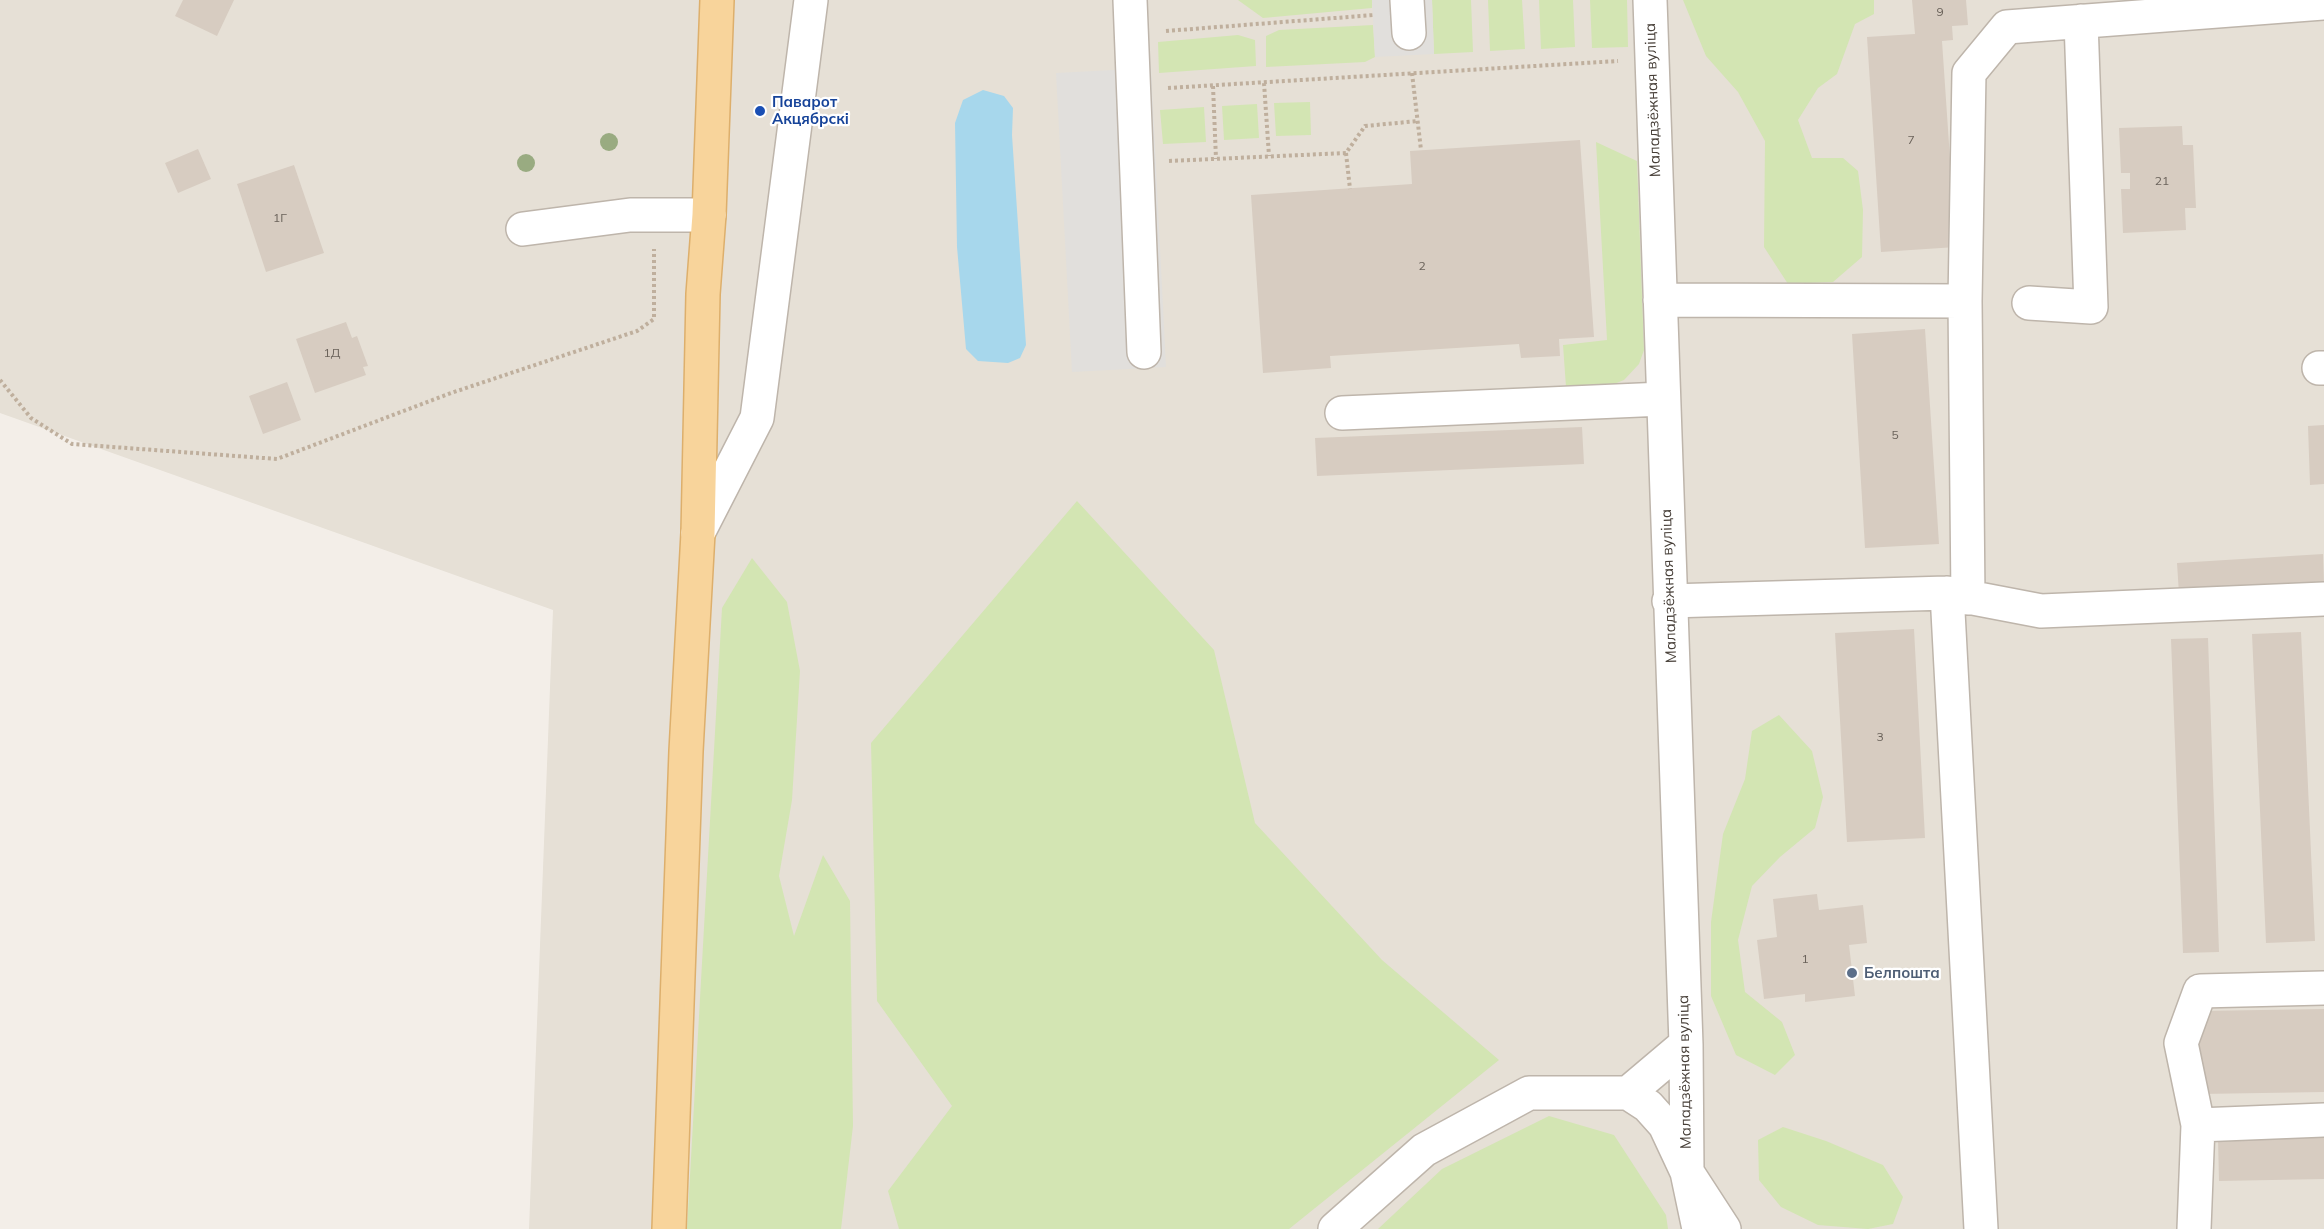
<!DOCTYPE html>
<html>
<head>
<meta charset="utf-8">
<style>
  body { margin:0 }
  canvas { display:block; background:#f3eee8 }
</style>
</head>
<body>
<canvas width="2324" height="1229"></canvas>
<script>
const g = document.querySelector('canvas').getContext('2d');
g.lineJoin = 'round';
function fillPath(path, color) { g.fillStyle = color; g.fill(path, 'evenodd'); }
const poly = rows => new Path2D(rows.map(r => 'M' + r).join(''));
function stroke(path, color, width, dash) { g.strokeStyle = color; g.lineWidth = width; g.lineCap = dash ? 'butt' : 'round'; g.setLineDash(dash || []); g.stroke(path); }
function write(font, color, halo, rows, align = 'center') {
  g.font = font + ' Mulish,sans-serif'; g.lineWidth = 4.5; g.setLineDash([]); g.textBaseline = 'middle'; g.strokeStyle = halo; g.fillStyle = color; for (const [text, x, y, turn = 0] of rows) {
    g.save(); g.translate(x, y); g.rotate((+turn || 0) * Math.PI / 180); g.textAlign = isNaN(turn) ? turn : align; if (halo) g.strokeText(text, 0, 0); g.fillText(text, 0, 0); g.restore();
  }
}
fillPath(poly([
  [0,0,2324,0,2324,1229,529,1229,553,610,0,413]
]), '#e6e0d6');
fillPath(poly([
  [1238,0,1372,0,1372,8,1263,18],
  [1432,0,1471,0,1473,52,1434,54],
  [1488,0,1522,0,1525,49,1490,51],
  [1539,0,1573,0,1575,47,1541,49],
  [1590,0,1627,0,1628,47,1592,48],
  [1683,0,1874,0,1874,14,1855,24,1837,74,1818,88,1798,120,1812,158,1843,158,1858,171,1863,210,1862,257,1833,282,1788,284,1764,247,1765,141,1738,92,1706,56],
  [1373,25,1375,57,1365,62,1266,67,1266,36,1279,30],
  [1238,35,1255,40,1256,66,1159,73,1158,42],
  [1310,102,1311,135,1276,136,1274,103],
  [1257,104,1259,138,1224,140,1222,106],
  [1204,107,1206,142,1163,144,1160,110],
  [1596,142,1637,161,1644,350,1639,364,1624,380,1609,386,1566,387,1563,345,1607,340],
  [1077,501,1214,650,1255,823,1382,960,1499,1060,1289,1229,899,1229,888,1191,952,1106,877,1001,871,743],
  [752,558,787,602,800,671,792,800,779,876,794,936,823,855,850,901,853,1126,841,1229,687,1229,722,608],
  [1779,715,1812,751,1823,797,1815,828,1780,857,1752,886,1738,940,1745,992,1782,1022,1795,1055,1775,1075,1736,1055,1711,996,1711,922,1723,834,1745,779,1752,731],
  [1549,1116,1614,1135,1666,1215,1668,1229,1378,1229,1442,1169],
  [1783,1127,1826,1141,1883,1165,1903,1197,1893,1224,1868,1229,1818,1225,1781,1207,1759,1180,1758,1140]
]), '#d3e5b3');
fillPath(poly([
  [1372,0,1432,0,1434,54,1375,57],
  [1151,68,1166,367,1072,372,1056,73]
]), '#e1dfdc');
fillPath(poly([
  [983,90,1004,96,1013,108,1012,135,1026,345,1020,358,1008,363,978,361,966,349,957,247,955,123,963,100]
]), '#a7d7ec');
fillPath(poly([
  [183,0,234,0,217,36,175,16],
  [1912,0,1966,0,1968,25,1952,26,1953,40,1942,41,1956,247,1881,252,1867,37,1915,34],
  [2182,126,2183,145,2193,145,2196,208,2185,208,2186,230,2123,233,2121,189,2130,189,2130,173,2121,173,2119,128],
  [1580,140,1594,337,1559,339,1560,356,1521,358,1519,344,1330,356,1331,368,1263,373,1251,195,1412,184,1410,151],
  [198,149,211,179,178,193,165,163],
  [294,165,324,253,266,272,237,184],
  [346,322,352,338,357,336,368,366,363,367,366,375,315,393,296,339],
  [1925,329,1939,544,1865,548,1852,334],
  [287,382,301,420,263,434,249,396],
  [2324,425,2324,484,2310,485,2308,426],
  [1582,427,1584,464,1317,476,1315,438],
  [2323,554,2324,584,2179,594,2177,563],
  [1914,629,1925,838,1847,842,1835,633],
  [2301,632,2315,941,2266,943,2252,634],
  [2208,638,2219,952,2183,953,2171,639],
  [1817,894,1819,910,1863,905,1867,943,1849,945,1855,996,1805,1002,1805,994,1764,999,1757,940,1777,937,1773,899],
  [2324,1009,2324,1092,2200,1094,2198,1011],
  [2324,1136,2324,1179,2219,1181,2218,1138]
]), '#d7ccc1');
const minor = poly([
  [1130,0,1144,352],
  [1407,0,1409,33],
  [1650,0,1686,1044,1687,1172,1699,1229],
  [523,229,630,215,709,215],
  [1660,300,1965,301,1969,73,2007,27,2324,3],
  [1965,301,1968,598],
  [2029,303,2091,307,2081,21],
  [2319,368,2324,368],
  [1342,413,1663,399],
  [698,533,757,418,811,0],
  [1947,593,1981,1229],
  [1669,601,1947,593,2041,611,2324,599],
  [1628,1093,1686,1044],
  [2198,1125,2324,1120],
  [1335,1229,1424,1150,1529,1093,1628,1093,1648,1106,1665,1125,1687,1172,1724,1229],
  [2194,1229,2198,1125,2181,1043,2200,991,2324,988]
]);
const major = poly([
  [669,1229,686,751,698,533,703,294,709,215,717,0]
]);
stroke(minor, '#beb5ab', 36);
stroke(major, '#ddaf6c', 36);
stroke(poly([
  [1166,31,1374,15],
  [1412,73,1421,150],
  [1264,83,1269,156],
  [1213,86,1216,159],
  [1168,88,1618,61],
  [1346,153,1350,189],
  [1169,161,1346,153,1365,126,1418,121],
  [0,380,31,418,72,444,277,459,451,393,637,331,654,319,654,249]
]), '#bfaf9d', 4, [3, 3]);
stroke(minor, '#fff', 33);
stroke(major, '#f8d49b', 33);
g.fillStyle = '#99ab81';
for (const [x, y] of [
  [609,142],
  [526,163]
]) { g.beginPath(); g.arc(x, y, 9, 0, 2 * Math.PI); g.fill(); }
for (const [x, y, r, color] of [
  [760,111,6,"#1a4fb4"],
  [1852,973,6,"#5c6f8a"]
]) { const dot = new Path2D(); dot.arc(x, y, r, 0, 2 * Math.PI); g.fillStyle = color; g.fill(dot); stroke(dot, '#fff', 2); }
write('12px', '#6a625a', null, [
  ["9",1940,12],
  ["7",1911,140],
  ["21",2162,181],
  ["1Г",280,218],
  ["2",1422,266],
  ["1Д",332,353],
  ["5",1895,435],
  ["3",1880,737],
  ["1",1805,959]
]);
write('15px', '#463e37', '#fff', [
  ["Маладзёжная вуліца",1653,100,-92],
  ["Маладзёжная вуліца",1669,586,-92],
  ["Маладзёжная вуліца",1685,1072,-91]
]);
write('bold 15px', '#164399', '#fff', [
  ["Паварот",772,102],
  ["Акцябрскі",772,119]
], 'left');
write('bold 15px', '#4e5e75', '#fff', [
  ["Белпошта",1864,973]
], 'left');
</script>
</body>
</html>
